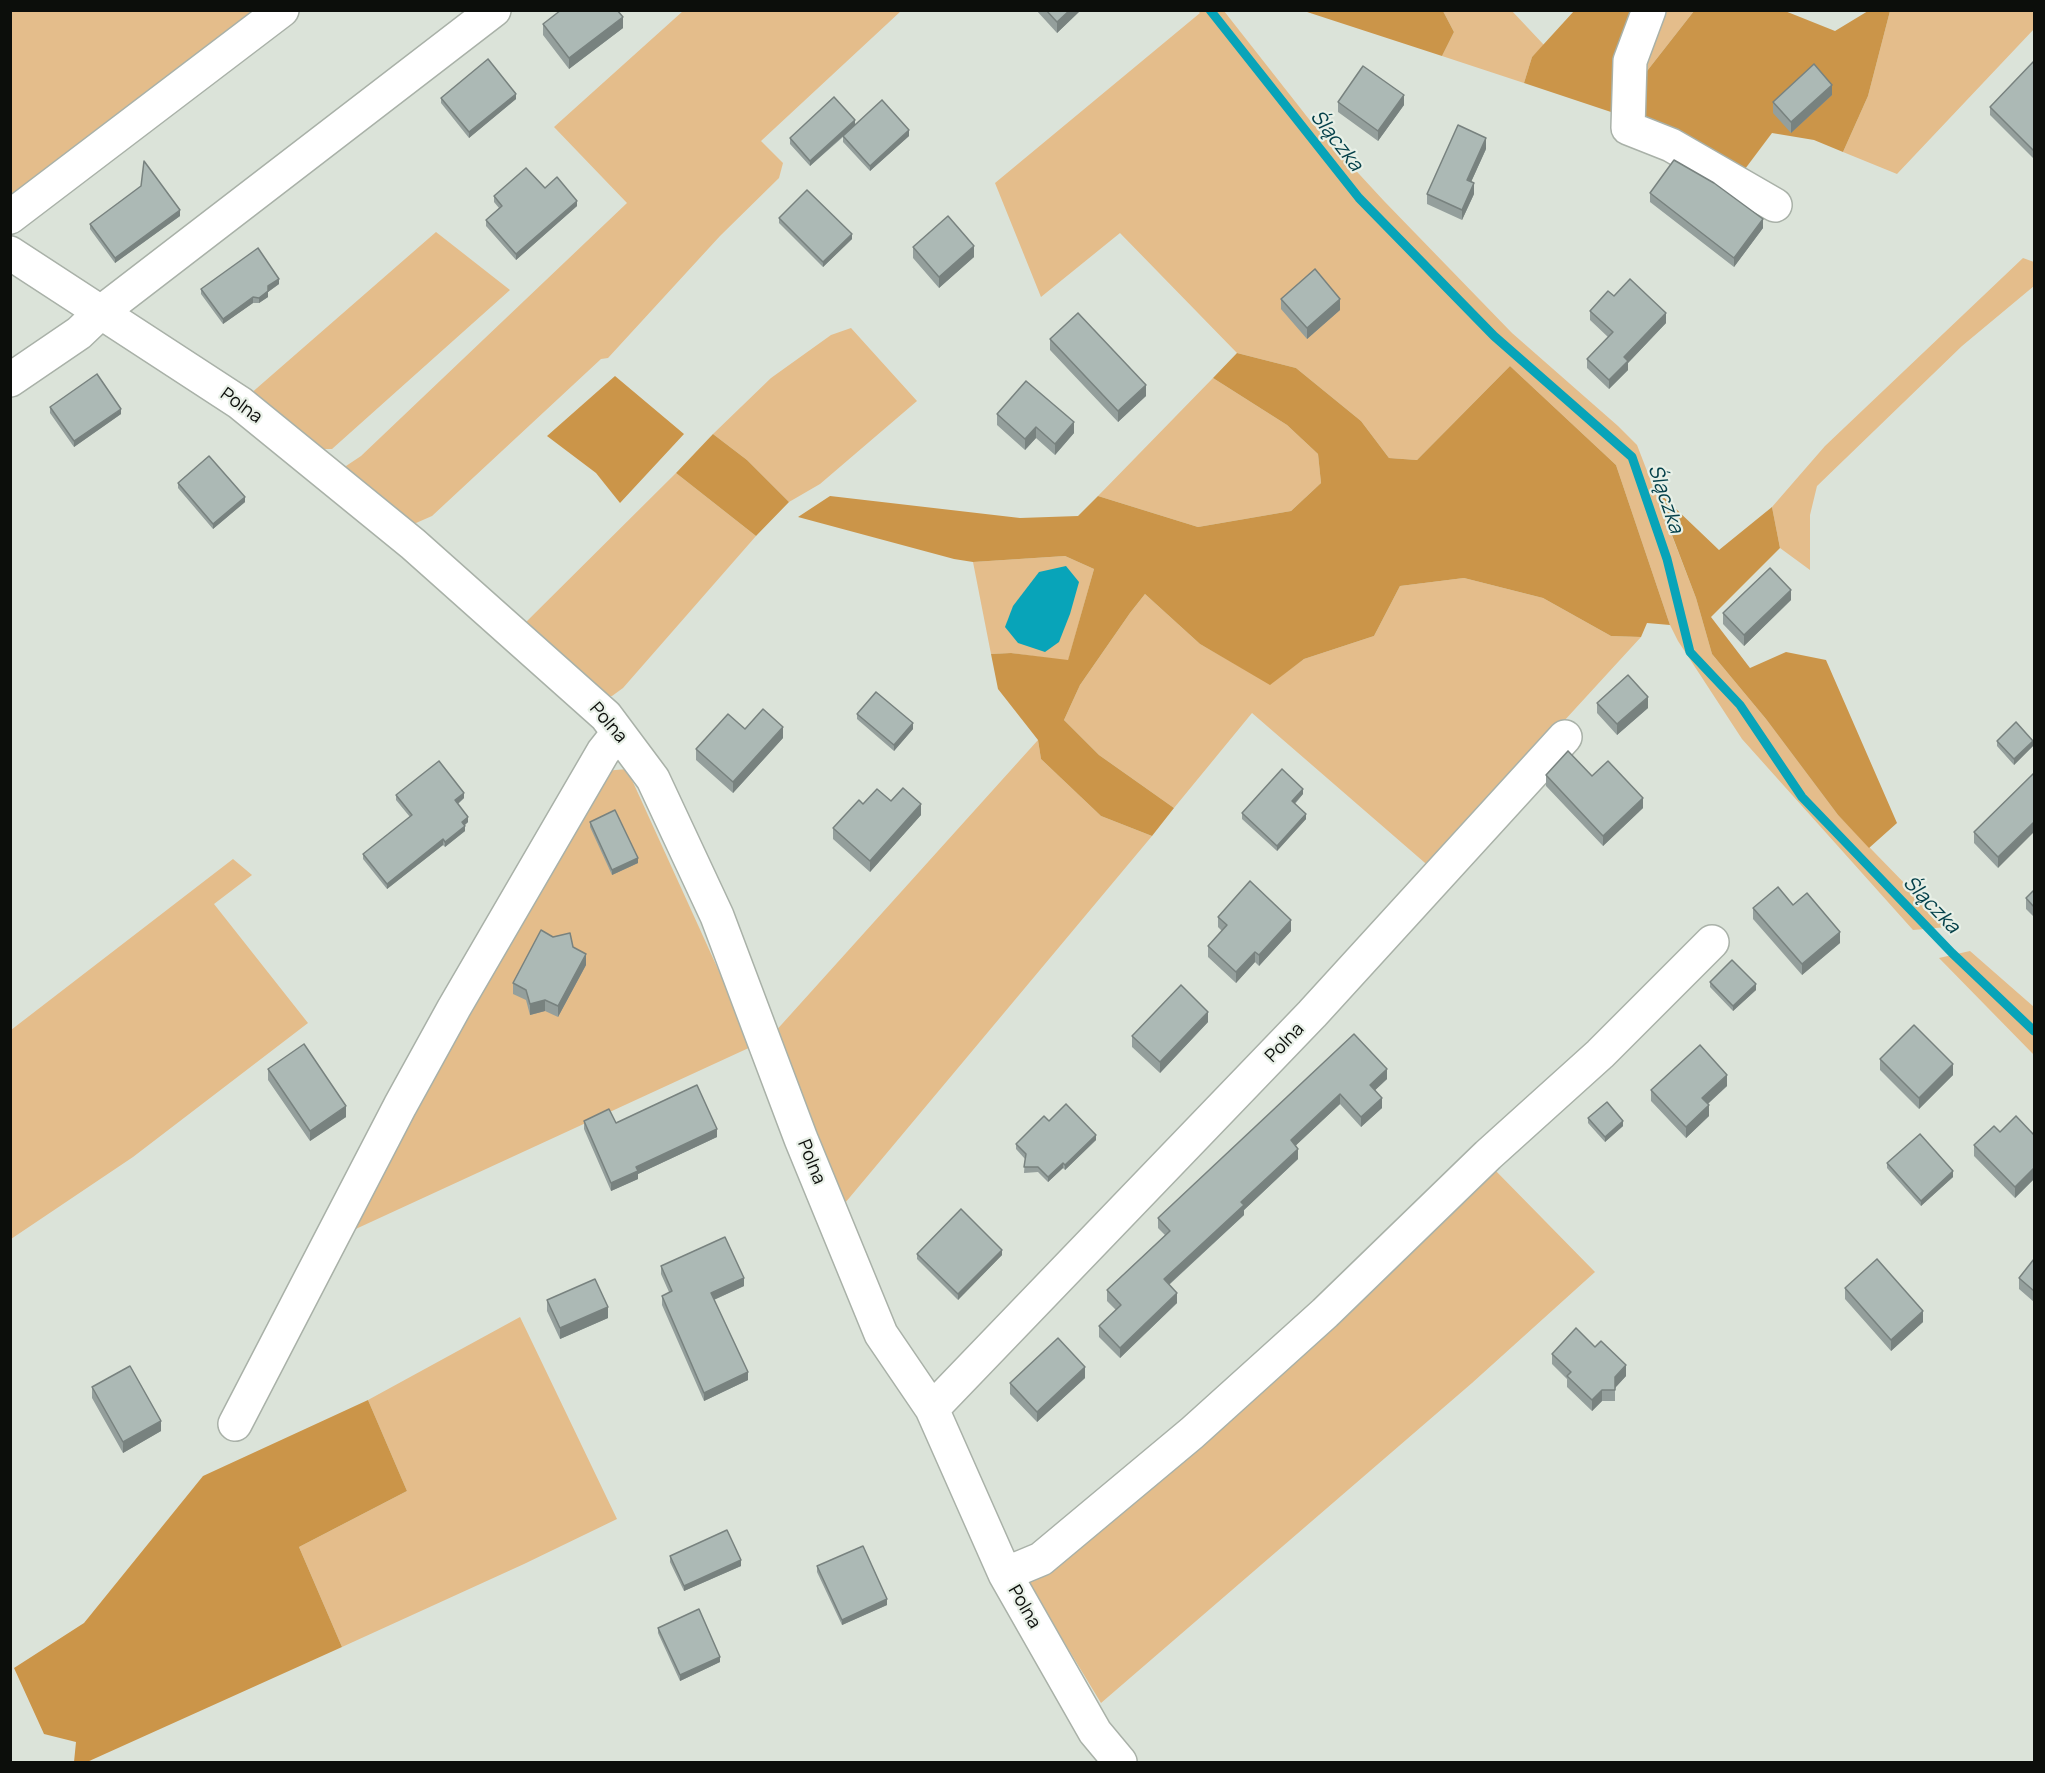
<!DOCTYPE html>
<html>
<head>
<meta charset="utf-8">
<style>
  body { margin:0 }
  #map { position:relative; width:2045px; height:1773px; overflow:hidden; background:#dbe3d9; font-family:Manrope,sans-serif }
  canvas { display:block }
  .frame { position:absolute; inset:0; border:12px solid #0c0e0b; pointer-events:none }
</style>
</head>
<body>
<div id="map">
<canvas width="2045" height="1773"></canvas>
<div class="frame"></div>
</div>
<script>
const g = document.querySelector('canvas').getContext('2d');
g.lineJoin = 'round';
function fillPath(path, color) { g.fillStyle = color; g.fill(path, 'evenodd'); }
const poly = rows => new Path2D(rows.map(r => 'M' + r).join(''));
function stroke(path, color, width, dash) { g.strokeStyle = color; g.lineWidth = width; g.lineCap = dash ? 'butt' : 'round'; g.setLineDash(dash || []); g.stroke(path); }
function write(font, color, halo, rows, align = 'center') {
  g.font = font + ' Manrope,sans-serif'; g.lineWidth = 4.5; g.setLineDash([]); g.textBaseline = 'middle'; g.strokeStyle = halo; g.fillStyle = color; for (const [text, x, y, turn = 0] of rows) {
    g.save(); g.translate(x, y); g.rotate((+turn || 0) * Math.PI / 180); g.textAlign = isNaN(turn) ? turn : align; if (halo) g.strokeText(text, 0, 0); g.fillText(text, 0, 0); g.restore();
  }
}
fillPath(poly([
  [11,11,268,11,11,204],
  [683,11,901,11,761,141,783,163,779,178,720,236,608,358,601,359,432,516,416,523,400,522,340,470,361,456,627,203,554,127],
  [1198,11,1224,11,1312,123,1384,201,1512,333,1618,426,1637,445,1696,598,1712,654,1766,719,1838,815,1947,927,1913,930,1742,739,1678,641,1670,625,1616,465,1510,366,1417,460,1389,458,1361,421,1296,368,1237,353,1120,233,1041,297,995,183,1200,13],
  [1443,11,1512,11,1544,45,1532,57,1524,83,1442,56,1454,32],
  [1659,11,1694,11,1640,80],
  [1890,11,2034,11,2034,29,1897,174,1843,152,1868,96],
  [436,232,510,290,332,449,313,449,249,395],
  [2023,258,2034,262,2034,286,1962,346,1817,486,1810,515,1810,570,1780,548,1772,507,1825,446],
  [851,328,917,401,820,484,789,502,747,460,713,434,771,378,831,335],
  [1213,378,1287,425,1318,454,1321,483,1291,511,1198,527,1098,496],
  [676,473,756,536,623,688,612,696,596,696,521,627],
  [1065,556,1094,569,1068,661,1011,653,991,654,973,562],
  [1464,578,1543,598,1611,636,1641,637,1486,806,1432,869,1252,713,1174,808,1099,755,1064,720,1080,685,1130,613,1145,594,1200,644,1270,684,1304,659,1374,636,1400,586],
  [1038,740,1041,759,1101,816,1152,836,840,1209,773,1034],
  [627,769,753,1046,347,1233,604,771],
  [233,859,252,875,214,904,308,1023,133,1157,11,1239,11,1030],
  [1970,951,2034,1007,2034,1055,1939,958],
  [1493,1168,1595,1272,1472,1383,1101,1703,1027,1581],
  [520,1317,617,1519,524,1564,342,1647,299,1547,407,1491,368,1400]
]), '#e4bd8b');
fillPath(poly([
  [1304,11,1443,11,1454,32,1442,56],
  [1574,11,1630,11,1614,113,1524,83,1532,57],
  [1694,11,1785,11,1835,31,1868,11,1890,11,1868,96,1843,152,1814,140,1772,133,1745,169,1644,123,1640,80],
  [1237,353,1296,368,1361,421,1389,458,1417,460,1510,366,1616,465,1670,625,1647,623,1641,637,1611,636,1543,598,1464,578,1400,586,1374,636,1304,659,1270,685,1200,644,1145,594,1130,613,1080,685,1064,720,1099,755,1174,808,1152,836,1101,816,1041,759,1038,740,998,689,991,654,1011,653,1068,660,1094,569,1065,556,973,562,954,559,798,517,830,496,1020,518,1078,516,1098,496,1198,527,1291,511,1321,483,1318,454,1287,425,1213,378],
  [615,376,684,434,620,503,596,473,547,436],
  [713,434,747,460,789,502,756,536,676,473],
  [1654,488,1719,550,1772,507,1780,548,1711,617,1750,668,1786,652,1826,660,1897,823,1869,848,1838,815,1766,719,1712,654,1696,598],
  [368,1400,407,1491,299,1547,342,1647,87,1762,74,1762,76,1742,44,1734,14,1668,84,1623,203,1476]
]), '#cb9549');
fillPath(poly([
  [1066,566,1079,582,1070,614,1059,642,1045,652,1018,643,1005,627,1013,606,1039,572]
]), '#08a4b9');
stroke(poly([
  [1210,10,1359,198,1494,336,1632,457,1667,559,1690,652,1740,705,1802,797,1952,953,2034,1031]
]), '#08a4b9', 9);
const minor = poly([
  [1649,10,1630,61,1628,128,1671,145,1775,205],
  [10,217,282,10],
  [10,253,240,403,413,544,606,716,653,779,717,916,801,1139,881,1334,932,1409,1005,1574,1095,1732,1120,1762],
  [10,380,79,333,100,313,494,10],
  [932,1409,1312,1014,1565,737],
  [235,1424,400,1106,454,1008,603,752,618,733],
  [1005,1574,1041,1559,1192,1433,1325,1313,1488,1155,1600,1054,1712,942]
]);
stroke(minor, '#a9b1a8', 36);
stroke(minor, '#fff', 33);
fillPath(poly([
  [1036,10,1081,10,1057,33],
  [543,24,623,28,569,69,543,35],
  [2034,61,2034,159,1990,115,1990,107],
  [1832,95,1791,133,1773,113,1773,102],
  [441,98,516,99,469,138,441,103],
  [1338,102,1404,105,1378,141,1338,112],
  [855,125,909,136,870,171,843,142,843,137,810,166,790,144,790,138],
  [1486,149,1471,182,1474,194,1462,220,1427,204,1427,194],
  [545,188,577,206,516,260,486,226,486,220,499,208,494,202,494,196],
  [1650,193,1763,228,1734,267,1650,202],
  [180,216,115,263,90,229,90,224],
  [779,218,852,239,823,267,779,223],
  [913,247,974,257,939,288,913,258],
  [279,284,268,292,268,297,259,303,253,303,223,324,201,294,201,289],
  [1614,296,1666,323,1628,363,1628,370,1609,389,1587,368,1587,359,1608,337,1590,320,1590,311],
  [1281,299,1340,310,1307,339,1281,309],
  [1050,339,1146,396,1118,422,1050,350],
  [50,407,121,414,74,447,50,413],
  [997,414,1074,433,1055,455,1036,438,1025,450,997,425],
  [178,483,245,502,213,529,178,488],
  [1791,600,1744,646,1723,624,1723,613],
  [1597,703,1648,708,1617,735,1597,713],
  [857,714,913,729,894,751,857,719],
  [783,738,733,793,696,760,696,749],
  [1997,741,2033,746,2014,765,1997,746],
  [2034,773,1998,868,1974,843,1974,832],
  [1546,775,1643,808,1603,846,1546,786],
  [1303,794,1295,804,1306,819,1277,851,1242,819,1242,813],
  [396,795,464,798,458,804,468,822,465,825,465,831,445,847,443,845,387,889,363,859,363,854,410,817,396,800],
  [891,801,921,815,870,872,833,839,833,828,863,804],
  [590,822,638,863,612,875,590,827],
  [2034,890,2034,917,2026,909,2026,898],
  [1793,905,1840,943,1802,975,1753,919,1753,908],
  [1218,917,1291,931,1259,966,1255,962,1236,983,1208,957,1208,946,1222,931,1218,927],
  [553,937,573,947,586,965,558,1017,545,1011,530,1015,526,1000,513,994,513,983],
  [1710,982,1756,990,1733,1011,1710,987],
  [1208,1022,1160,1073,1132,1047,1132,1036],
  [1354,1034,1387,1079,1375,1090,1382,1108,1361,1127,1340,1104,1296,1145,1298,1159,1244,1210,1244,1215,1169,1285,1177,1303,1120,1358,1099,1337,1099,1326,1116,1310,1107,1301,1107,1290,1165,1235,1158,1228,1158,1218],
  [1880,1059,1953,1075,1919,1109,1880,1070],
  [268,1069,346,1117,310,1141,268,1080],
  [1727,1086,1708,1104,1709,1116,1686,1138,1651,1101,1651,1090],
  [1588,1118,1623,1126,1605,1142,1588,1123],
  [584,1121,616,1123,717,1137,638,1174,638,1179,611,1191,584,1129],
  [1049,1121,1096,1140,1065,1170,1063,1168,1048,1182,1038,1172,1024,1173,1025,1159,1016,1149,1016,1144],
  [2000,1132,2034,1135,2034,1179,2015,1198,1974,1156,1974,1145],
  [1887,1163,1953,1177,1921,1206,1887,1168],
  [917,1254,1002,1255,958,1300,917,1259],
  [2034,1259,2034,1302,2019,1289,2019,1278],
  [661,1266,744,1286,714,1300,748,1380,704,1401,662,1305,662,1296,669,1292,661,1274],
  [1845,1288,1923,1322,1891,1351,1845,1299],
  [547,1300,608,1318,560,1339,547,1311],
  [1552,1354,1626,1376,1615,1388,1615,1401,1602,1401,1592,1411,1567,1387,1567,1379,1552,1364],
  [1085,1378,1037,1422,1010,1394,1010,1383],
  [92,1387,161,1431,123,1453,92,1398],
  [670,1556,741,1566,684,1591,670,1562],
  [817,1566,887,1605,842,1625,817,1572],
  [658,1628,720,1662,680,1681,658,1633]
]), '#949f9c');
fillPath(poly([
  [1070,10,1081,10,1057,33,1057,22],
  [623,17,623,28,569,69,569,58],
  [1832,85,1832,95,1791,133,1791,122],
  [516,94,516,99,469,138,469,132],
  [1404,95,1404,105,1378,141,1378,131],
  [855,120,855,125,810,166,810,161],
  [909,130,909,136,870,171,870,166],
  [1486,138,1486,149,1467,191,1467,180],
  [1474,183,1474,194,1462,220,1462,210],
  [577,201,577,206,516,260,516,254],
  [180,210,180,216,115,263,115,258],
  [1763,219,1763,228,1734,267,1734,258],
  [852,234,852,239,823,267,823,262],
  [974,246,974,257,939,288,939,277],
  [279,279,279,284,268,292,268,297,259,303,259,298,268,286],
  [253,297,253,303,223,324,223,319],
  [1340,299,1340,310,1307,339,1307,328],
  [1666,313,1666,323,1628,363,1628,370,1609,389,1609,380,1624,357],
  [1146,385,1146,396,1118,422,1118,411],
  [121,409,121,414,74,447,74,441],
  [1074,422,1074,433,1055,455,1055,444],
  [1036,427,1036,438,1025,450,1025,439],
  [12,493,12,501,10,502,10,494],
  [245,497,245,502,213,529,213,524],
  [1791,590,1791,600,1744,646,1744,635],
  [1648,697,1648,708,1617,735,1617,724],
  [913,723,913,729,894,751,894,745],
  [783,727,783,738,733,793,733,782],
  [2033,741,2033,746,2014,765,2014,759],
  [1303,789,1303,794,1292,806,1292,801],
  [464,793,464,798,455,806,455,800],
  [1643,798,1643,808,1603,846,1603,836],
  [921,804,921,815,870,872,870,861],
  [1306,814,1306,819,1277,851,1277,846],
  [468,817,468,822,462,827,462,822],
  [2034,822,2034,832,1998,868,1998,857],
  [465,826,465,831,445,847,445,842],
  [443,839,443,845,387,889,387,884],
  [638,858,638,863,612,875,612,870],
  [1291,920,1291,931,1259,966,1259,955],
  [1840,932,1840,943,1802,975,1802,964],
  [1255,952,1255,962,1236,983,1236,972],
  [586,954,586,965,558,1017,558,1006],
  [1756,984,1756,990,1733,1011,1733,1006],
  [545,1000,545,1011,530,1015,530,1004],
  [1208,1012,1208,1022,1160,1073,1160,1062],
  [1953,1064,1953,1075,1919,1109,1919,1098],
  [1387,1069,1387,1079,1370,1095,1370,1085],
  [1727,1075,1727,1086,1702,1109,1702,1098],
  [1340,1094,1340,1104,1291,1150,1291,1140],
  [1382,1098,1382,1108,1361,1127,1361,1117],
  [1709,1105,1709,1116,1686,1138,1686,1127],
  [346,1106,346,1117,310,1141,310,1131],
  [1623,1121,1623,1126,1605,1142,1605,1137],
  [717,1129,717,1137,638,1174,638,1179,611,1191,611,1183,636,1167],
  [1096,1135,1096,1140,1065,1170,1065,1165],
  [1298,1149,1298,1159,1244,1210,1244,1215,1164,1289,1164,1279,1241,1202],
  [1063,1163,1063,1168,1048,1182,1048,1177],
  [2034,1168,2034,1179,2015,1198,2015,1187],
  [1953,1171,1953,1177,1921,1206,1921,1201],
  [1002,1250,1002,1255,958,1300,958,1294],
  [744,1278,744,1286,711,1301,711,1293],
  [1177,1293,1177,1303,1120,1358,1120,1348],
  [608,1307,608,1318,560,1339,560,1328],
  [1923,1311,1923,1322,1891,1351,1891,1340],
  [1626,1365,1626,1376,1615,1388,1615,1377],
  [1085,1367,1085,1378,1037,1422,1037,1412],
  [748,1372,748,1380,704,1401,704,1393],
  [1602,1390,1602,1401,1592,1411,1592,1400],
  [161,1421,161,1431,123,1453,123,1442],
  [741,1560,741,1566,684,1591,684,1586],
  [887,1599,887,1605,842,1625,842,1620],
  [720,1657,720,1662,680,1681,680,1675]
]), '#78827f');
const building = poly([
  [561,10,617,10,623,17,569,58,543,24,561,10],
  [1046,10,1070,10,1057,22,1046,10],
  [488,59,516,94,469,132,441,98,488,59],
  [2034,61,2034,151,1990,107,2034,61],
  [1814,64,1832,85,1791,122,1773,102,1814,64],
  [1363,66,1404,95,1378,131,1338,102,1363,66],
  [834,97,855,120,810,161,790,138,834,97],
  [882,100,909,130,870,166,843,136,882,100],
  [1458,125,1486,138,1467,180,1474,183,1462,210,1427,194,1458,125],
  [1674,160,1714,183,1763,219,1734,258,1650,193,1674,160],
  [144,161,180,210,115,258,90,224,141,186,144,161],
  [526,168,545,188,557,177,577,201,516,254,486,220,502,206,494,196,526,168],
  [807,190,852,234,823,262,779,218,807,190],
  [948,216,974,246,939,277,913,247,948,216],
  [258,248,279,279,268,286,268,291,259,298,253,297,223,319,201,289,258,248],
  [1315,269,1340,299,1307,328,1281,299,1315,269],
  [1630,279,1666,313,1624,357,1628,361,1609,380,1587,359,1613,332,1590,311,1608,291,1614,296,1630,279],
  [1078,313,1146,385,1118,411,1050,339,1078,313],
  [97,374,121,409,74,441,50,407,97,374],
  [1026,381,1074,422,1055,444,1036,427,1025,439,997,414,1026,381],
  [209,456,245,497,213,524,178,483,209,456],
  [1770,568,1791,590,1744,635,1723,613,1770,568],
  [1628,675,1648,697,1617,724,1597,703,1628,675],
  [876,692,913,723,894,745,857,714,876,692],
  [763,709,783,727,733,782,696,749,728,714,745,729,763,709],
  [2016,722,2033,741,2014,759,1997,741,2016,722],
  [1568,751,1592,776,1608,761,1643,798,1603,836,1546,775,1568,751],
  [439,761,464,793,455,800,468,817,462,822,465,826,445,842,443,839,387,884,363,854,412,815,396,795,439,761],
  [1282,769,1303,789,1292,801,1306,814,1277,846,1242,813,1282,769],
  [2034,773,2034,822,1998,857,1974,832,2034,773],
  [903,788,921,804,870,861,833,828,859,800,863,804,877,789,891,801,903,788],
  [615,810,638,858,612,870,590,822,615,810],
  [1250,881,1291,920,1259,955,1255,952,1236,972,1208,946,1227,925,1218,917,1250,881],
  [1778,887,1793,905,1807,893,1840,932,1802,964,1753,908,1778,887],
  [2034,890,2034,907,2026,898,2034,890],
  [541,930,553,937,570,933,573,947,586,954,558,1006,545,1000,530,1004,526,990,513,983,541,930],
  [1732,960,1756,984,1733,1006,1710,982,1732,960],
  [1181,985,1208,1012,1160,1062,1132,1036,1181,985],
  [1914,1025,1953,1064,1919,1098,1880,1059,1914,1025],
  [1354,1034,1387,1069,1370,1085,1382,1098,1361,1117,1340,1094,1291,1140,1298,1149,1241,1202,1244,1205,1164,1279,1177,1293,1120,1348,1099,1326,1121,1305,1107,1290,1170,1231,1158,1218,1354,1034],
  [304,1044,346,1106,310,1131,268,1069,304,1044],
  [1700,1045,1727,1075,1702,1098,1709,1105,1686,1127,1651,1090,1700,1045],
  [697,1085,717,1129,636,1167,638,1171,611,1183,584,1121,609,1109,616,1123,697,1085],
  [1607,1102,1623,1121,1605,1137,1588,1118,1607,1102],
  [1066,1104,1096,1135,1065,1165,1063,1163,1048,1177,1038,1167,1024,1167,1026,1154,1016,1144,1044,1116,1049,1121,1066,1104],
  [2016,1116,2034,1135,2034,1168,2015,1187,1974,1145,1994,1126,2000,1132,2016,1116],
  [1920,1134,1953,1171,1921,1201,1887,1163,1920,1134],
  [961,1209,1002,1250,958,1294,917,1254,961,1209],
  [725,1237,744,1278,711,1293,748,1372,704,1393,662,1296,672,1291,661,1266,725,1237],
  [1877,1259,1923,1311,1891,1340,1845,1288,1877,1259],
  [2034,1259,2034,1291,2019,1278,2034,1259],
  [595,1279,608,1307,560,1328,547,1300,595,1279],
  [1576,1328,1595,1347,1601,1341,1626,1365,1615,1377,1615,1390,1602,1390,1592,1400,1567,1376,1571,1372,1552,1354,1576,1328],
  [1058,1338,1085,1367,1037,1412,1010,1383,1058,1338],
  [130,1366,161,1421,123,1442,92,1387,130,1366],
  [727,1530,741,1560,684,1586,670,1556,727,1530],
  [863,1546,887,1599,842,1620,817,1566,863,1546],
  [699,1609,720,1657,680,1675,658,1628,699,1609]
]);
fillPath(building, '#acb9b5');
stroke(building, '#78827f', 1.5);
write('18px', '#0c0e0b', '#e8f0e7', [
  ["Polna",241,406,36],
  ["Polna",608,723,49],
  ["Polna",1285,1043,-46],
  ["Polna",811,1162,68],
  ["Polna",1024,1607,60]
]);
write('italic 20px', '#05414a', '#e8f0e7', [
  ["Ślączka",1336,141,52],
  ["Ślączka",1665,499,71],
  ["Ślączka",1931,905,46]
]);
</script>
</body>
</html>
